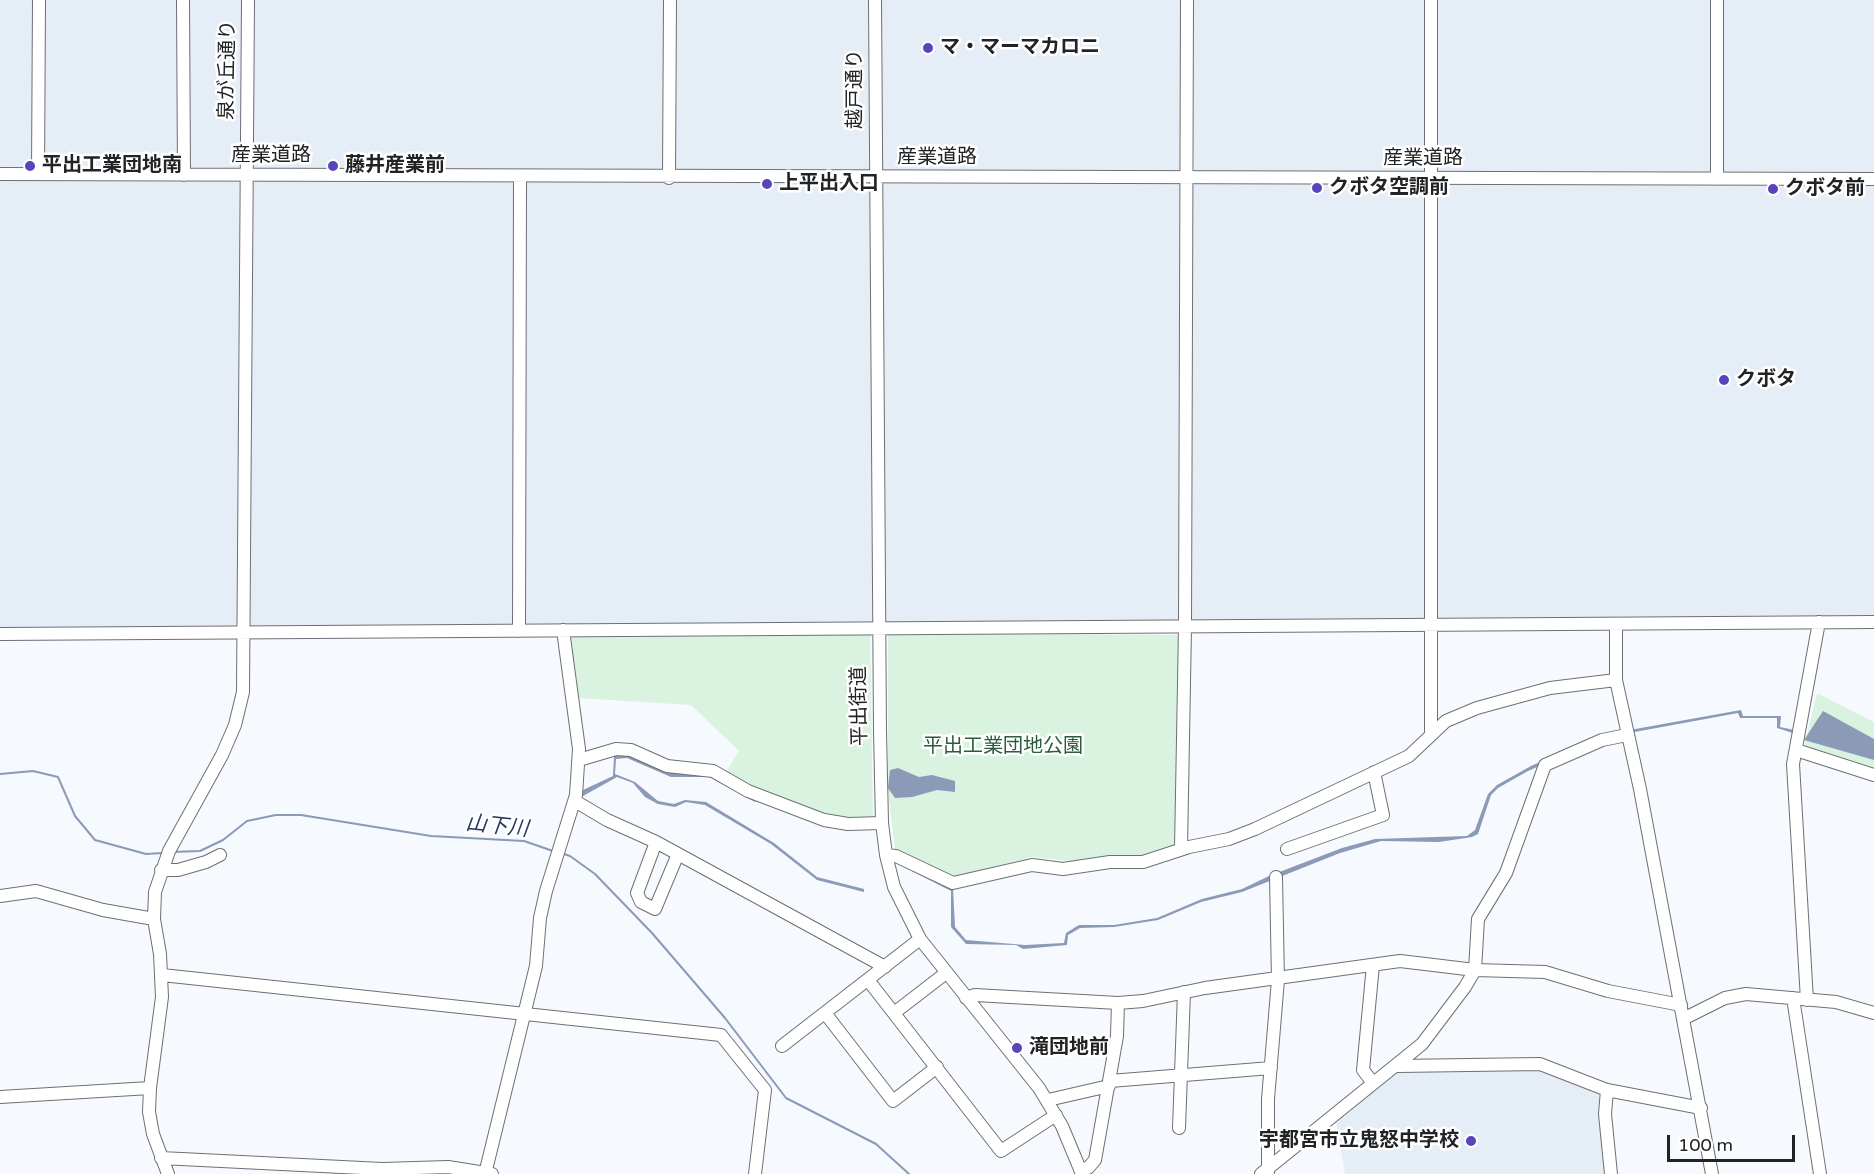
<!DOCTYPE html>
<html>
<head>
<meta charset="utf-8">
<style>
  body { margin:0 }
  #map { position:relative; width:1874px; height:1174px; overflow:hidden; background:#f6f9fd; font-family:"Varela Round",sans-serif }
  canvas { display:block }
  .scale { position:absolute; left:1667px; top:1135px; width:128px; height:27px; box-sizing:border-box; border:3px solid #222324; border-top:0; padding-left:8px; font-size:18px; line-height:21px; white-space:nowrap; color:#222324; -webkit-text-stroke:4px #fff; paint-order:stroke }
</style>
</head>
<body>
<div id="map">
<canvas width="1874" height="1174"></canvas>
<div class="scale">100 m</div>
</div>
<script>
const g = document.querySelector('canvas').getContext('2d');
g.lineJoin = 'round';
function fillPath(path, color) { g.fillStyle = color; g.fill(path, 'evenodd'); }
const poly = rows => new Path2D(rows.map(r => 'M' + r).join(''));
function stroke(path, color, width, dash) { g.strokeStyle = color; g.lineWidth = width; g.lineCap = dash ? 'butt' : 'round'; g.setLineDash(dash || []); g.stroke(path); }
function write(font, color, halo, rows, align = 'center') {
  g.font = font + ' "Varela Round","Noto Sans JP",sans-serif'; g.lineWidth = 5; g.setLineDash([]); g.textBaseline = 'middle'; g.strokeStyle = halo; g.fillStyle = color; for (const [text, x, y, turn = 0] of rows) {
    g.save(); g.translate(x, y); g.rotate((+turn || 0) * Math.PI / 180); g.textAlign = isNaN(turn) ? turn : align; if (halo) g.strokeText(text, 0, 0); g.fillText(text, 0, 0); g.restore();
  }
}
fillPath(poly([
  [0,0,1874,0,1874,616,0,629],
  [1541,1070,1597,1090,1602,1097,1606,1174,1345,1174,1336,1120,1396,1071]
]), '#e5edf7');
fillPath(poly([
  [888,633,1179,635,1175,847,1138,858,1069,861,1032,857,951,878,895,849,888,791],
  [669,634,870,635,873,823,848,824,723,777,739,751,691,705,579,698,570,637],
  [1817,693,1874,722,1874,776,1803,752]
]), '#daf3e0');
fillPath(poly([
  [1741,710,1743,716,1781,716,1780,727,1794,730,1793,733,1777,728,1777,718,1740,718,1738,713,1602,738,1528,771,1498,788,1491,795,1478,834,1472,837,1439,842,1381,841,1340,853,1242,892,1201,902,1158,920,1114,927,1080,928,1068,935,1067,945,1023,949,1016,945,966,944,951,927,951,891,898,864,899,861,953,888,955,927,966,940,1025,945,1064,943,1066,933,1079,925,1114,925,1157,918,1202,899,1242,889,1269,876,1342,848,1375,839,1467,836,1475,830,1488,794,1497,785,1531,766,1602,735],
  [1823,711,1874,739,1874,760,1804,740],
  [628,754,671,773,710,773,756,799,755,802,709,777,671,777,627,758,616,759,615,774,635,782,658,801,674,804,685,800,706,802,774,843,817,877,864,889,864,892,817,880,771,844,705,805,686,802,675,807,658,804,645,797,633,783,617,777,583,796,583,790,613,776,614,756],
  [898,768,919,777,932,775,955,781,955,792,937,790,912,797,895,798,888,788,890,770]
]), '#8a9ab7');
stroke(poly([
  [0,774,33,771,58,777,75,816,95,840,146,854,163,853],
  [172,852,200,851,223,840,247,821,276,815,301,815,431,836,524,841,553,851],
  [561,853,570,856,595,874,652,933,725,1018,786,1098,876,1144,909,1174]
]), '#8a9ab7', 2);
const minor = poly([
  [183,0,184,175],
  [875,0,880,731,882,823,886,855,894,887,920,939,1039,1088,1062,1126,1082,1174],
  [0,174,1874,179],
  [38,174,39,0],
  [669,178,670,0],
  [1717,179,1717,0],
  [1616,624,1616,680,1640,789,1712,1174],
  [519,631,520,177],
  [0,634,1874,622],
  [1431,735,1431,0],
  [1796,750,1874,775],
  [579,760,616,749,631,750,667,766,713,771,748,791,824,820,848,824,882,823],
  [575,801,607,820,656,842],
  [1181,849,1185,627,1187,0],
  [1287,849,1383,815,1374,772],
  [678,854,655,909,641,902,637,893,656,842,678,854,885,967],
  [886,855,896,856,953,883,1032,865,1063,869,1110,862,1143,862,1189,847,1229,839,1255,829,1409,756,1446,721,1477,708,1550,688,1616,680],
  [161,870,178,870,206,862,220,855],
  [0,896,36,891,103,910,154,919],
  [1373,965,1363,1070,1373,1083],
  [162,975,721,1035,765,1090,755,1174],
  [868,980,1001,1151,1056,1115],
  [966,998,975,995,1118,1003,1143,1001,1205,988,1400,961,1475,970,1545,972,1608,991,1681,1005],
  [1793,998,1820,1174],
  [1807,1000,1793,764,1819,622],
  [825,1013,893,1101,937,1067],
  [894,1013,946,973],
  [1683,1019,1725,998,1746,994,1836,1002,1874,1013],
  [782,1046,920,939],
  [1397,1066,1540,1064,1607,1090,1701,1108],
  [1110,1081,1271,1068],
  [1607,1090,1605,1114,1611,1174],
  [0,1097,150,1088],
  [1048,1100,1109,1086],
  [1179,1128,1184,992],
  [161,1158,382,1169,448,1167,492,1174],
  [1081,1169,1088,1168,1095,1160,1117,1036,1118,1003],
  [1268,1172,1268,1099,1278,980,1276,877],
  [168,1174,153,1134,149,1112,150,1088,162,997,160,954,154,919,155,892,169,851,222,755,235,725,243,692,248,0],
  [485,1174,536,966,540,918,546,891,576,795,579,749,563,630],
  [1261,1174,1422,1044,1465,987,1475,970,1478,919,1506,873,1545,765,1602,740,1627,735]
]);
stroke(minor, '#6d7073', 14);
stroke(minor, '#fff', 12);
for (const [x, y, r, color] of [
  [928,48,6,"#5944bc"],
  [30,166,6,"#5944bc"],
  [333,166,6,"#5944bc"],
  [767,184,6,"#5944bc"],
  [1317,188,6,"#5944bc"],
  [1773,189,6,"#5944bc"],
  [1724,380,6,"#5944bc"],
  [1017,1048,6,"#5944bc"],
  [1471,1141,6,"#5944bc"]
]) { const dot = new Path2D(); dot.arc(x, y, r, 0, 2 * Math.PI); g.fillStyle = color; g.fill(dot); stroke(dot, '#fff', 2); }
write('bold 20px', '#222324', '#fff', [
  ["マ・マーマカロニ",940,48],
  ["平出工業団地南",42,166],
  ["藤井産業前",345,166],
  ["上平出入口",779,184],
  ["クボタ空調前",1329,188],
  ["クボタ前",1785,189],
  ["クボタ",1736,380],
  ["滝団地前",1029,1048],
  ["宇都宮市立鬼怒中学校",1459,1141,"right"]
], 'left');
write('20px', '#222324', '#fff', [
  ["泉が丘通り",228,70,-89],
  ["越戸通り",856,89,-90],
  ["産業道路",271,156],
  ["産業道路",937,158],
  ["産業道路",1423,159],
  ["平出街道",860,706,-91]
]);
write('20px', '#2b5c3b', '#fff', [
  ["平出工業団地公園",1003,747]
]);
write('italic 21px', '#243861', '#fff', [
  ["山下川",497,827,6]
]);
</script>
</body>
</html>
